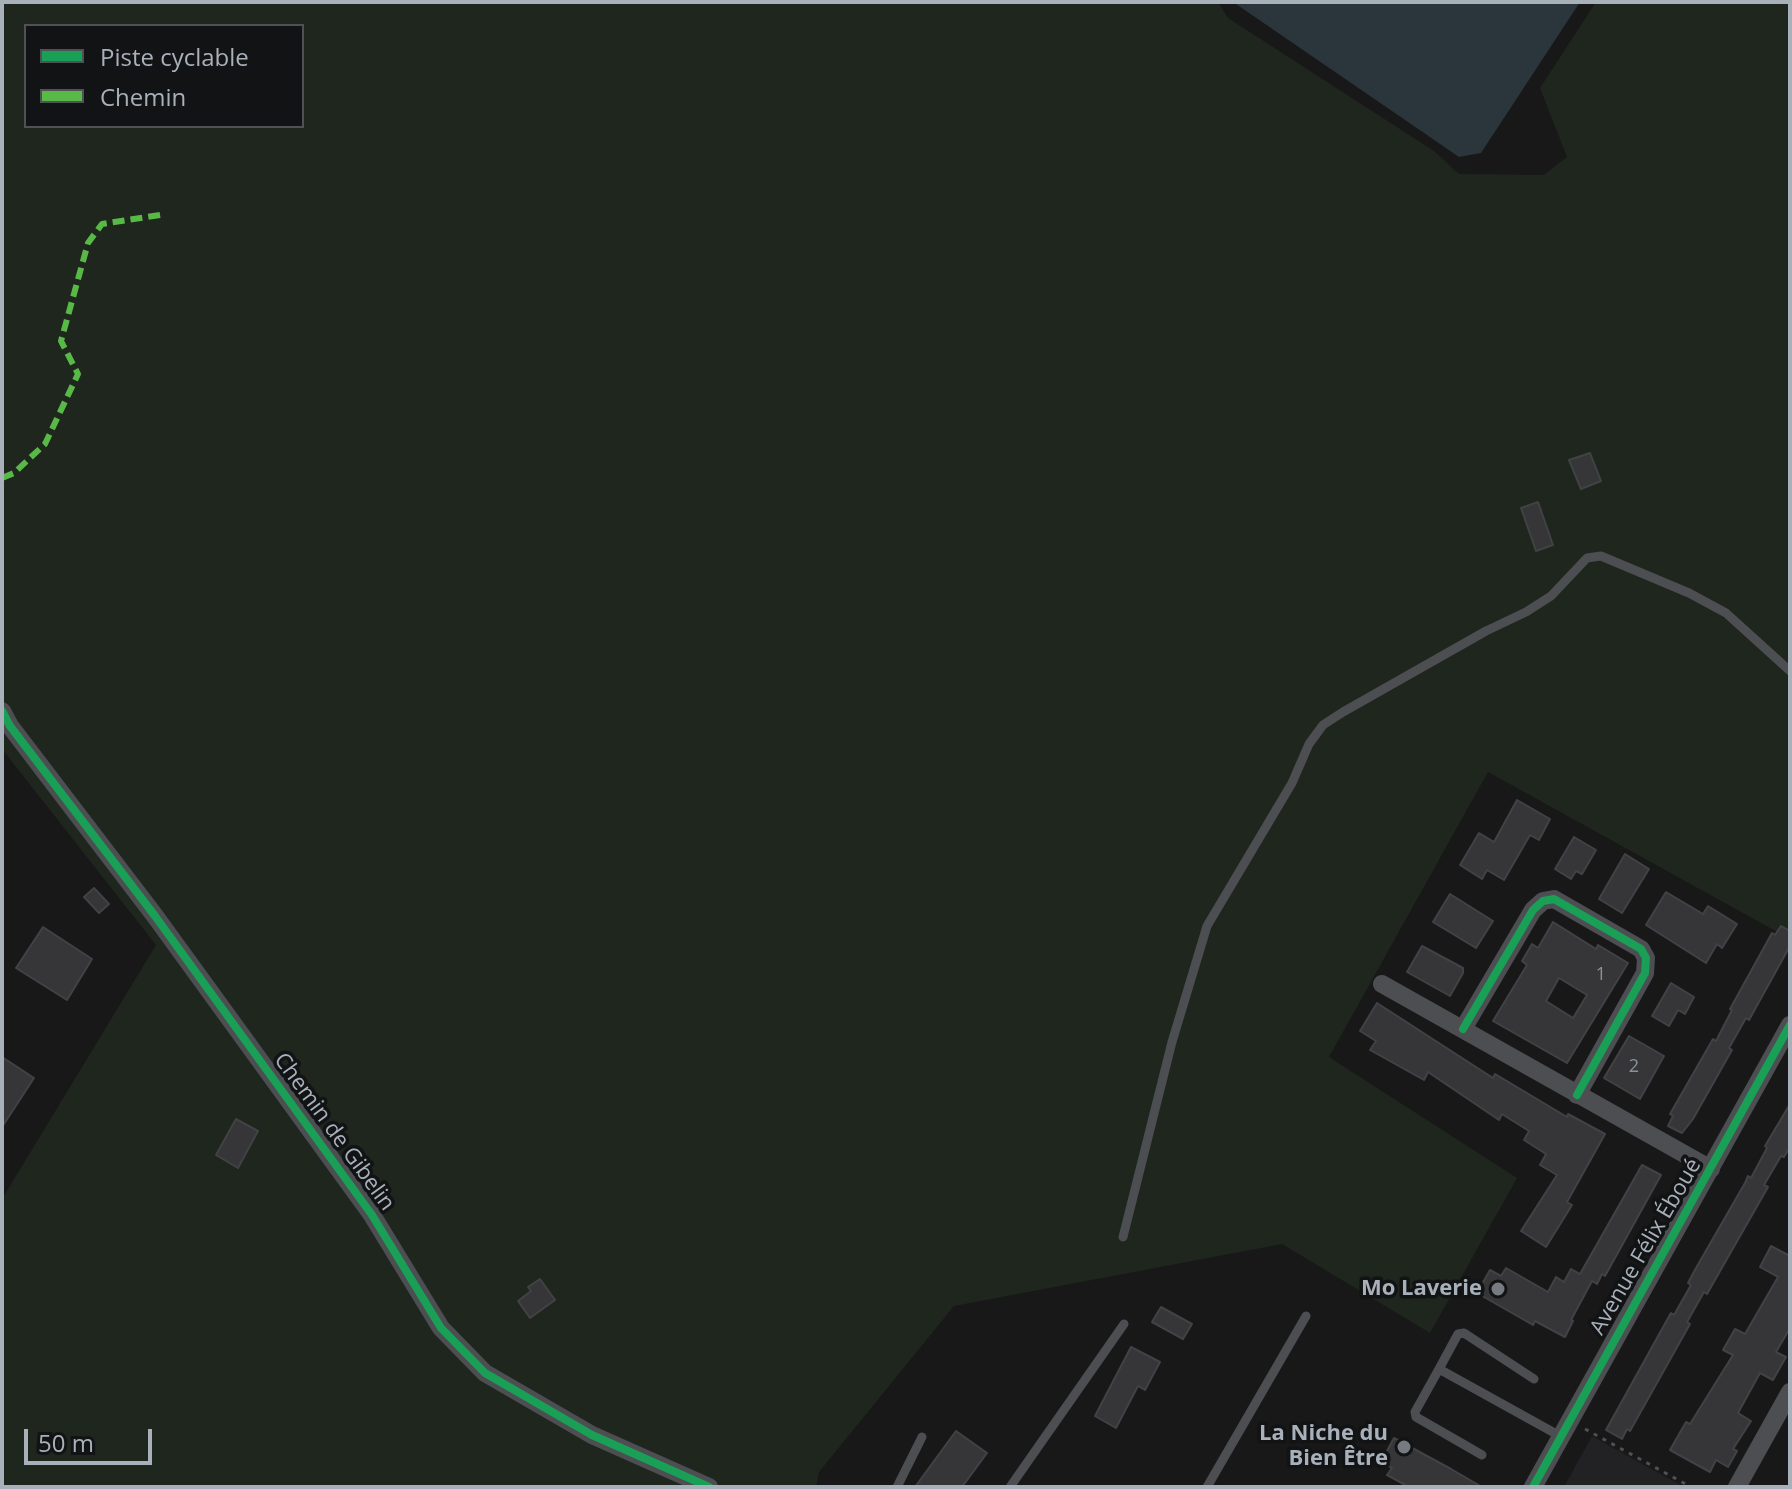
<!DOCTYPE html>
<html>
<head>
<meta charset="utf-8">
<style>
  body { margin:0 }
  #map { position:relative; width:1792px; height:1489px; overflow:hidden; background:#181819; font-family:"Open Sans",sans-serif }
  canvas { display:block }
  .frame { position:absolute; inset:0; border:4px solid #a8b0ba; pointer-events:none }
  .legend { position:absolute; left:24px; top:24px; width:280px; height:104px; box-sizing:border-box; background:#121315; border:2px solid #4e5257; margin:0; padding:10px 14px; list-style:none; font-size:24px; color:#a8b0ba }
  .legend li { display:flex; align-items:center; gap:16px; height:40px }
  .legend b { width:40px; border:2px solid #4e5257 }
  .scale { position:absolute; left:24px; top:1429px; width:128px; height:36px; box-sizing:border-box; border:4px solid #a8b0ba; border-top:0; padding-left:10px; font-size:24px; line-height:28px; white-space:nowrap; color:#a8b0ba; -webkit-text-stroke:6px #121315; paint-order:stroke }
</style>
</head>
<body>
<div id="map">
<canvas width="1792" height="1489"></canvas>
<div class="frame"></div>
<ul class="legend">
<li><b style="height:10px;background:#1a9f57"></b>Piste cyclable</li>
<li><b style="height:10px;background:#58b947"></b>Chemin</li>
</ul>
<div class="scale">50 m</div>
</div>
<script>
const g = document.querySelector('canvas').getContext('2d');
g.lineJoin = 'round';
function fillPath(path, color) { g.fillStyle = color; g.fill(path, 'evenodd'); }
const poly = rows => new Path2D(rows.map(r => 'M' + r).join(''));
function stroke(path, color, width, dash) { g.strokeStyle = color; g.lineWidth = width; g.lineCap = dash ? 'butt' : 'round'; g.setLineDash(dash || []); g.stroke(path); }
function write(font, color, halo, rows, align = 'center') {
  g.font = font + ' "Open Sans",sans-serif'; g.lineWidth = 7; g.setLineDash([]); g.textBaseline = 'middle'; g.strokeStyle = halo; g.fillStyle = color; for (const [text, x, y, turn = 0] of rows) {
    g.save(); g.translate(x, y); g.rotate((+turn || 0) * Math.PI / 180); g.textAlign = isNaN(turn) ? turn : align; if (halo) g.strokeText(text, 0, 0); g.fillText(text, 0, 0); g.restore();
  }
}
fillPath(poly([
  [1592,1436,1684,1487,1564,1487]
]), '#222225');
fillPath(poly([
  [2,2,1218,2,1228,18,1434,151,1459,174,1544,175,1567,157,1540,88,1596,2,1790,2,1790,939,1488,772,1329,1057,1517,1178,1430,1333,1282,1244,954,1306,819,1472,816,1487,2,1487,2,1199,156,945,2,749],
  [26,26,302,26,302,126,26,126]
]), '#1e261e');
fillPath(poly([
  [1233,2,1580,2,1481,153,1459,157]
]), '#2a363c');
const building = poly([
  [1590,453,1601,481,1581,489,1569,460,1590,453],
  [1538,502,1553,545,1536,551,1521,508,1538,502],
  [1517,800,1550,819,1539,840,1530,835,1504,880,1487,870,1482,879,1460,865,1479,833,1494,842,1517,800],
  [1574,837,1596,850,1582,874,1576,871,1571,879,1555,869,1574,837],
  [1625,854,1649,869,1622,913,1599,899,1625,854],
  [94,888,109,904,99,913,84,897,94,888],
  [1666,892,1703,914,1708,906,1737,924,1722,948,1717,944,1706,963,1646,925,1666,892],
  [1450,894,1493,921,1476,948,1433,922,1450,894],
  [1553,922,1596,949,1598,945,1628,963,1567,1063,1493,1021,1527,965,1522,961,1532,944,1538,948,1553,922],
  [1559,978,1587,995,1573,1018,1546,1001,1559,978],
  [1781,926,1790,931,1790,946,1749,1020,1746,1018,1729,1048,1732,1050,1693,1119,1682,1133,1668,1126,1673,1116,1670,1114,1713,1039,1716,1041,1732,1010,1730,1009,1772,933,1775,935,1781,926],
  [43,927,92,959,67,1000,16,968,43,927],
  [1422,946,1463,968,1463,973,1450,996,1407,972,1422,946],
  [1671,983,1694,997,1685,1014,1678,1010,1669,1026,1652,1016,1671,983],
  [1377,1003,1493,1078,1495,1074,1567,1117,1568,1114,1605,1134,1567,1202,1572,1205,1546,1247,1521,1231,1557,1175,1540,1165,1546,1154,1524,1140,1529,1131,1502,1114,1499,1120,1428,1072,1424,1080,1370,1050,1376,1041,1360,1031,1377,1003],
  [1629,1036,1664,1056,1640,1099,1604,1078,1629,1036],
  [2,1057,34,1078,2,1127,2,1057],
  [1790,1104,1790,1147,1784,1157,1781,1156,1764,1185,1768,1187,1707,1294,1704,1292,1687,1322,1690,1324,1630,1431,1627,1429,1622,1439,1606,1430,1667,1320,1671,1313,1674,1315,1691,1285,1688,1283,1696,1268,1745,1183,1748,1176,1751,1178,1767,1148,1765,1146,1790,1104],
  [236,1119,258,1131,238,1168,216,1155,236,1119],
  [1642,1165,1661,1175,1605,1276,1602,1274,1597,1284,1592,1281,1571,1320,1573,1321,1565,1337,1535,1321,1533,1325,1477,1293,1490,1270,1501,1276,1506,1268,1548,1292,1556,1277,1564,1282,1571,1269,1580,1274,1642,1165],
  [1771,1246,1790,1256,1790,1328,1776,1352,1786,1357,1773,1380,1760,1373,1738,1413,1751,1421,1733,1449,1737,1451,1728,1467,1716,1460,1710,1472,1670,1450,1686,1422,1690,1424,1733,1355,1723,1350,1735,1329,1745,1334,1778,1277,1760,1267,1771,1246],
  [540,1279,555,1300,530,1318,518,1301,531,1291,528,1287,540,1279],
  [1161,1307,1192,1324,1183,1339,1152,1322,1161,1307],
  [1131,1347,1160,1362,1145,1390,1138,1386,1116,1428,1095,1416,1131,1347],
  [956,1431,987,1453,962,1487,915,1487,956,1431],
  [1394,1438,1451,1469,1482,1487,1409,1487,1387,1475,1392,1468,1381,1462,1394,1438]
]);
fillPath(building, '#363638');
stroke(building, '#414245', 2);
stroke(poly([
  [1585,1429,1691,1487]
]), '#4e5053', 3, [4, 6]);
stroke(poly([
  [1123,1237,1172,1042,1207,926,1292,783,1309,744,1323,725,1343,712,1486,631,1526,612,1551,596,1587,558,1601,556,1689,593,1726,613,1790,671],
  [1439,1369,1458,1334,1464,1333,1534,1379],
  [1482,1455,1416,1417,1415,1412,1439,1369,1560,1436],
  [897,1487,922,1437],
  [1010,1487,1124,1324],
  [1207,1487,1306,1316]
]), '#4c4e52', 9);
stroke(poly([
  [2,711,10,726,155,916,372,1215,441,1328,485,1373,592,1435,709,1487],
  [1382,984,1711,1169],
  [1463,1029,1533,910,1543,901,1554,899,1641,949,1646,958,1645,973,1577,1095],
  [1533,1487,1790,1025],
  [1737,1487,1790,1392]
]), '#4c4e52', 18);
stroke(poly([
  [2,478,14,473,45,444,78,374,61,341,88,243,102,224,166,214]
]), '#58b947', 6, [12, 6]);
stroke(poly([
  [2,711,10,726,155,916,372,1215,441,1328,485,1373,592,1435,709,1487],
  [1463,1029,1533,910,1543,901,1554,899,1641,949,1646,958,1645,973,1577,1095],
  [1533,1487,1790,1025]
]), '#1a9f57', 8);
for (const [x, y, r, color] of [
  [1498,1289,8,"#767b82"],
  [1404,1447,8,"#767b82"]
]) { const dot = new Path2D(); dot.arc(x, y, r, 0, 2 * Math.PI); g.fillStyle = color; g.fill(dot); stroke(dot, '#121315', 3); }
write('18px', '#8c929a', null, [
  ["1",1601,975],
  ["2",1634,1067]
]);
write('22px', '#a8b0ba', '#121315', [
  ["Chemin de Gibelin",334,1132,54],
  ["Avenue Félix Éboué",1646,1247,-60]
]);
write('bold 22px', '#a8b0ba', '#121315', [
  ["Mo Laverie",1482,1289],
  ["La Niche du",1388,1434],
  ["Bien Être",1388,1459]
], 'right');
</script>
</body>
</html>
